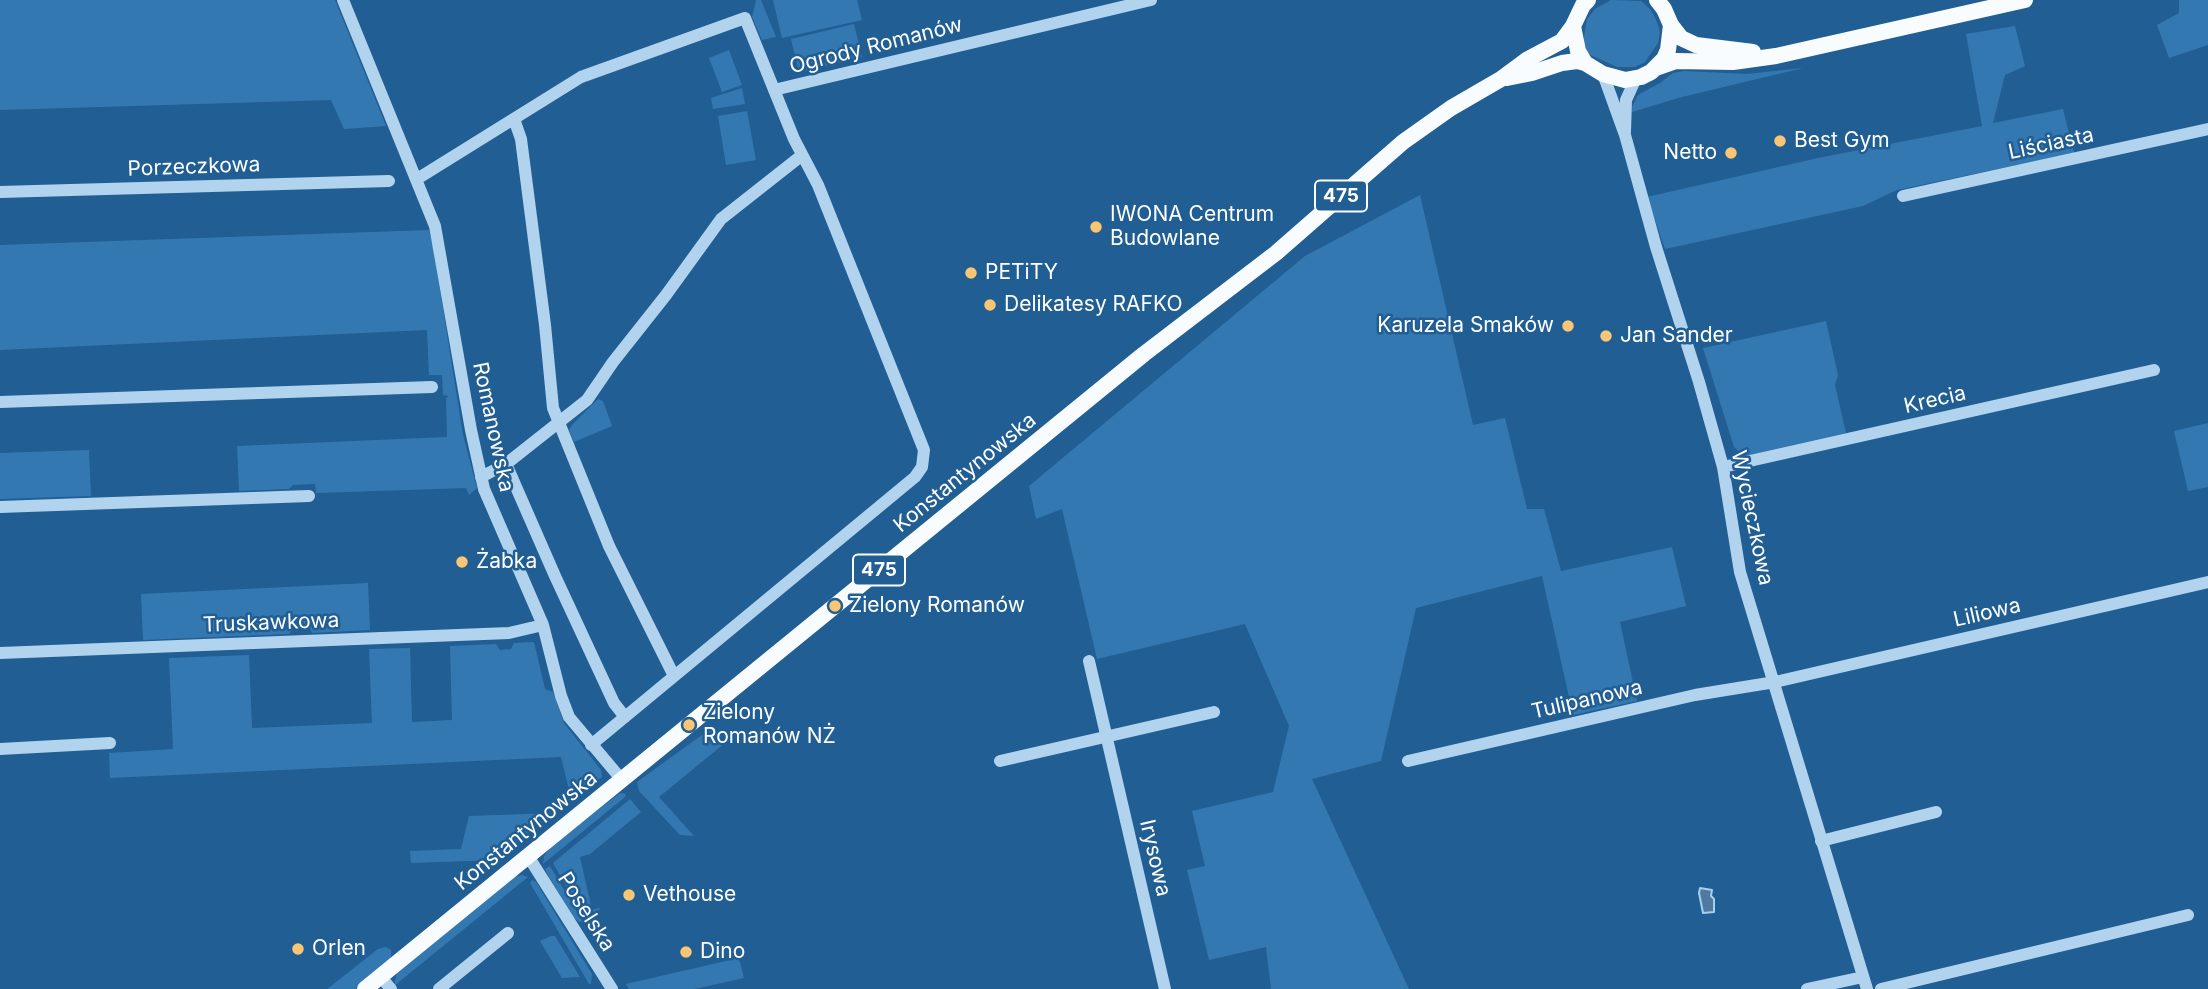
<!DOCTYPE html>
<html>
<head>
<meta charset="utf-8">
<style>
  body { margin:0 }
  canvas { display:block; background:#205e93 }
</style>
</head>
<body>
<canvas width="2208" height="989"></canvas>
<script>
const g = document.querySelector('canvas').getContext('2d');
g.lineJoin = 'round';
function fillPath(path, color) { g.fillStyle = color; g.fill(path, 'evenodd'); }
const poly = rows => new Path2D(rows.map(r => 'M' + r).join(''));
function stroke(path, color, width, dash) { g.strokeStyle = color; g.lineWidth = width; g.lineCap = dash ? 'butt' : 'round'; g.setLineDash(dash || []); g.stroke(path); }
function write(font, color, halo, rows, align = 'center') {
  g.font = font + ' Inter,sans-serif'; g.lineWidth = 5; g.setLineDash([]); g.textBaseline = 'middle'; g.strokeStyle = halo; g.fillStyle = color; for (const [text, x, y, turn = 0] of rows) {
    g.save(); g.translate(x, y); g.rotate((+turn || 0) * Math.PI / 180); g.textAlign = isNaN(turn) ? turn : align; if (halo) g.strokeText(text, 0, 0); g.fillText(text, 0, 0); g.restore();
  }
}
fillPath(poly([
  [0,0,335,0,386,126,344,129,331,100,0,110],
  [756,0,761,0,776,37,762,40,752,17],
  [773,0,857,0,862,20,782,38],
  [1611,0,1641,1,1651,10,1657,22,1660,32,1658,43,1645,62,1635,67,1617,67,1586,53,1583,43,1587,19,1595,9],
  [2179,0,2208,0,2208,45,2169,58,2157,25,2179,13],
  [854,24,862,57,799,72,791,39],
  [2015,26,2025,66,2005,75,1993,123,2063,109,2074,153,1897,190,1863,206,1665,249,1647,197,1818,158,1982,126,1966,34],
  [729,50,742,85,722,92,709,58],
  [1803,68,1682,97,1632,112,1632,107,1638,95,1660,83,1673,73,1684,71,1747,74],
  [742,88,745,104,713,109,711,98],
  [747,111,756,160,726,165,718,116],
  [1420,195,1473,425,1505,418,1527,509,1544,509,1561,571,1672,547,1686,606,1620,622,1637,701,1573,715,1542,576,1416,608,1381,761,1312,779,1409,989,1271,989,1266,947,1209,960,1187,870,1205,866,1192,811,1273,792,1289,726,1245,624,1097,659,1062,509,1036,519,1029,486,1305,256],
  [429,230,433,246,463,435,477,488,469,495,466,488,316,493,315,484,293,485,289,489,239,491,237,446,447,437,446,398,449,396,443,395,442,375,429,375,427,330,0,350,0,245],
  [1826,321,1838,375,1835,385,1846,433,1744,456,1734,447,1703,348],
  [598,399,603,401,612,426,574,442,569,430,572,425],
  [2208,423,2208,487,2188,491,2174,431],
  [89,450,91,496,0,499,0,453],
  [368,583,370,630,312,633,310,628,293,629,289,634,143,640,141,594],
  [534,642,545,689,553,692,564,723,601,770,602,777,572,802,561,757,110,778,109,753,173,749,169,658,249,655,252,728,372,723,369,649,410,648,412,722,452,720,450,646,496,644,500,650,511,649,514,643],
  [710,729,725,743,659,797,694,836,680,835,639,791,637,782],
  [620,793,626,794,625,797,543,864,544,856,554,843],
  [630,799,641,812,590,854,580,857,592,910,600,908,597,914,585,921,553,863],
  [555,813,497,860,411,863,410,851,461,849,469,816],
  [550,866,583,922,579,922,573,917,549,877,545,869],
  [522,875,528,877,394,986,397,973,513,877],
  [532,880,536,882,592,974,591,984,589,984,530,883],
  [551,936,555,936,580,977,562,978,540,941],
  [386,947,391,950,391,959,355,989,327,989,378,949],
  [739,958,744,978,695,989,629,989,626,984]
]), '#3478b1');
const water = poly([
  [1700,888,1712,890,1711,896,1714,899,1714,912,1703,913,1699,893,1700,888]
]);
fillPath(water, '#4f799f');
stroke(water, '#a6cfef', 2);
stroke(poly([
  [343,0,435,226,471,430,484,489,543,625,561,696,569,717,622,780],
  [1603,74,1625,135,1656,247,1699,382,1723,467,1740,572,1867,989],
  [774,90,1151,0],
  [514,119,521,139,545,325,553,408,609,546,674,676],
  [1625,132,1626,100,1636,78],
  [417,179,581,77,745,18,794,139,818,185,924,450,922,467,915,477,591,745],
  [0,192,389,181],
  [1903,196,2208,129],
  [0,402,432,387],
  [506,464,555,576,614,703,625,717],
  [1723,467,2154,370],
  [481,477,506,464,587,400,613,362,666,295,721,219,801,156],
  [0,507,309,496],
  [0,653,509,633,543,625],
  [1089,661,1165,989],
  [0,749,110,743],
  [1000,761,1214,712],
  [1408,761,1695,695,1775,682,2208,582],
  [1821,841,1936,812],
  [528,856,612,989],
  [381,977,391,989],
  [439,989,508,933],
  [1807,989,1863,977],
  [1881,989,2188,915]
]), '#b2d3ee', 12);
stroke(poly([
  [1588,0,1583,5,1573,26,1578,51,1585,63,1603,74,1625,80,1641,77,1651,72,1664,59,1668,50,1671,25,1664,9,1657,0],
  [1671,25,1681,38,1696,45,1753,52],
  [1656,68,1676,61,1733,62,1776,56,2025,0],
  [1507,78,1532,73,1562,63,1577,61,1585,63],
  [365,989,1144,354,1276,253,1403,142,1451,108,1501,79,1528,59,1562,41,1573,26]
]), '#f9fcff', 16);
for (const [x, y, r, color] of [
  [1780,141,7,"#fbc673"],
  [1731,153,7,"#fbc673"],
  [1096,227,7,"#fbc673"],
  [971,273,7,"#fbc673"],
  [990,305,7,"#fbc673"],
  [1568,326,7,"#fbc673"],
  [1606,336,7,"#fbc673"],
  [462,562,7,"#fbc673"],
  [835,606,7,"#fbc673"],
  [689,725,7,"#fbc673"],
  [629,895,7,"#fbc673"],
  [298,949,7,"#fbc673"],
  [686,952,7,"#fbc673"]
]) { const dot = new Path2D(); dot.arc(x, y, r, 0, 2 * Math.PI); g.fillStyle = color; g.fill(dot); stroke(dot, '#205e93', 2.5); }
for (const [x, y, w] of [
  [1341,196,52],
  [879,570,52]
]) { const box = new Path2D(); box.roundRect(x - w / 2, y - 15.5, w, 31, 5); g.fillStyle = '#205e93'; g.fill(box); stroke(box, '#fff', 2); }
write('bold 19px', '#fff', null, [
  ["475",1341,196],
  ["475",879,570]
]);
write('21px', '#fff', '#205e93', [
  ["Ogrody Romanów",876,46,-14],
  ["Liściasta",2051,144,-12],
  ["Porzeczkowa",194,167,-2],
  ["Krecia",1935,400,-13],
  ["Romanowska",493,427,78],
  ["Konstantynowska",965,473,-39],
  ["Wycieczkowa",1752,518,78],
  ["Liliowa",1987,613,-13],
  ["Truskawkowa",271,623,-2],
  ["Tulipanowa",1587,700,-13],
  ["Konstantynowska",526,831,-39],
  ["Irysowa",1155,858,77],
  ["Poselska",586,912,58]
]);
write('21px', '#fff', '#205e93', [
  ["Best Gym",1794,141],
  ["Netto",1717,153,"right"],
  ["IWONA Centrum",1110,215],
  ["Budowlane",1110,239],
  ["PETiTY",985,273],
  ["Delikatesy RAFKO",1004,305],
  ["Karuzela Smaków",1554,326,"right"],
  ["Jan Sander",1620,336],
  ["Żabka",476,562],
  ["Zielony Romanów",849,606],
  ["Zielony",703,713],
  ["Romanów NŻ",703,737],
  ["Vethouse",643,895],
  ["Orlen",312,949],
  ["Dino",700,952]
], 'left');
</script>
</body>
</html>
